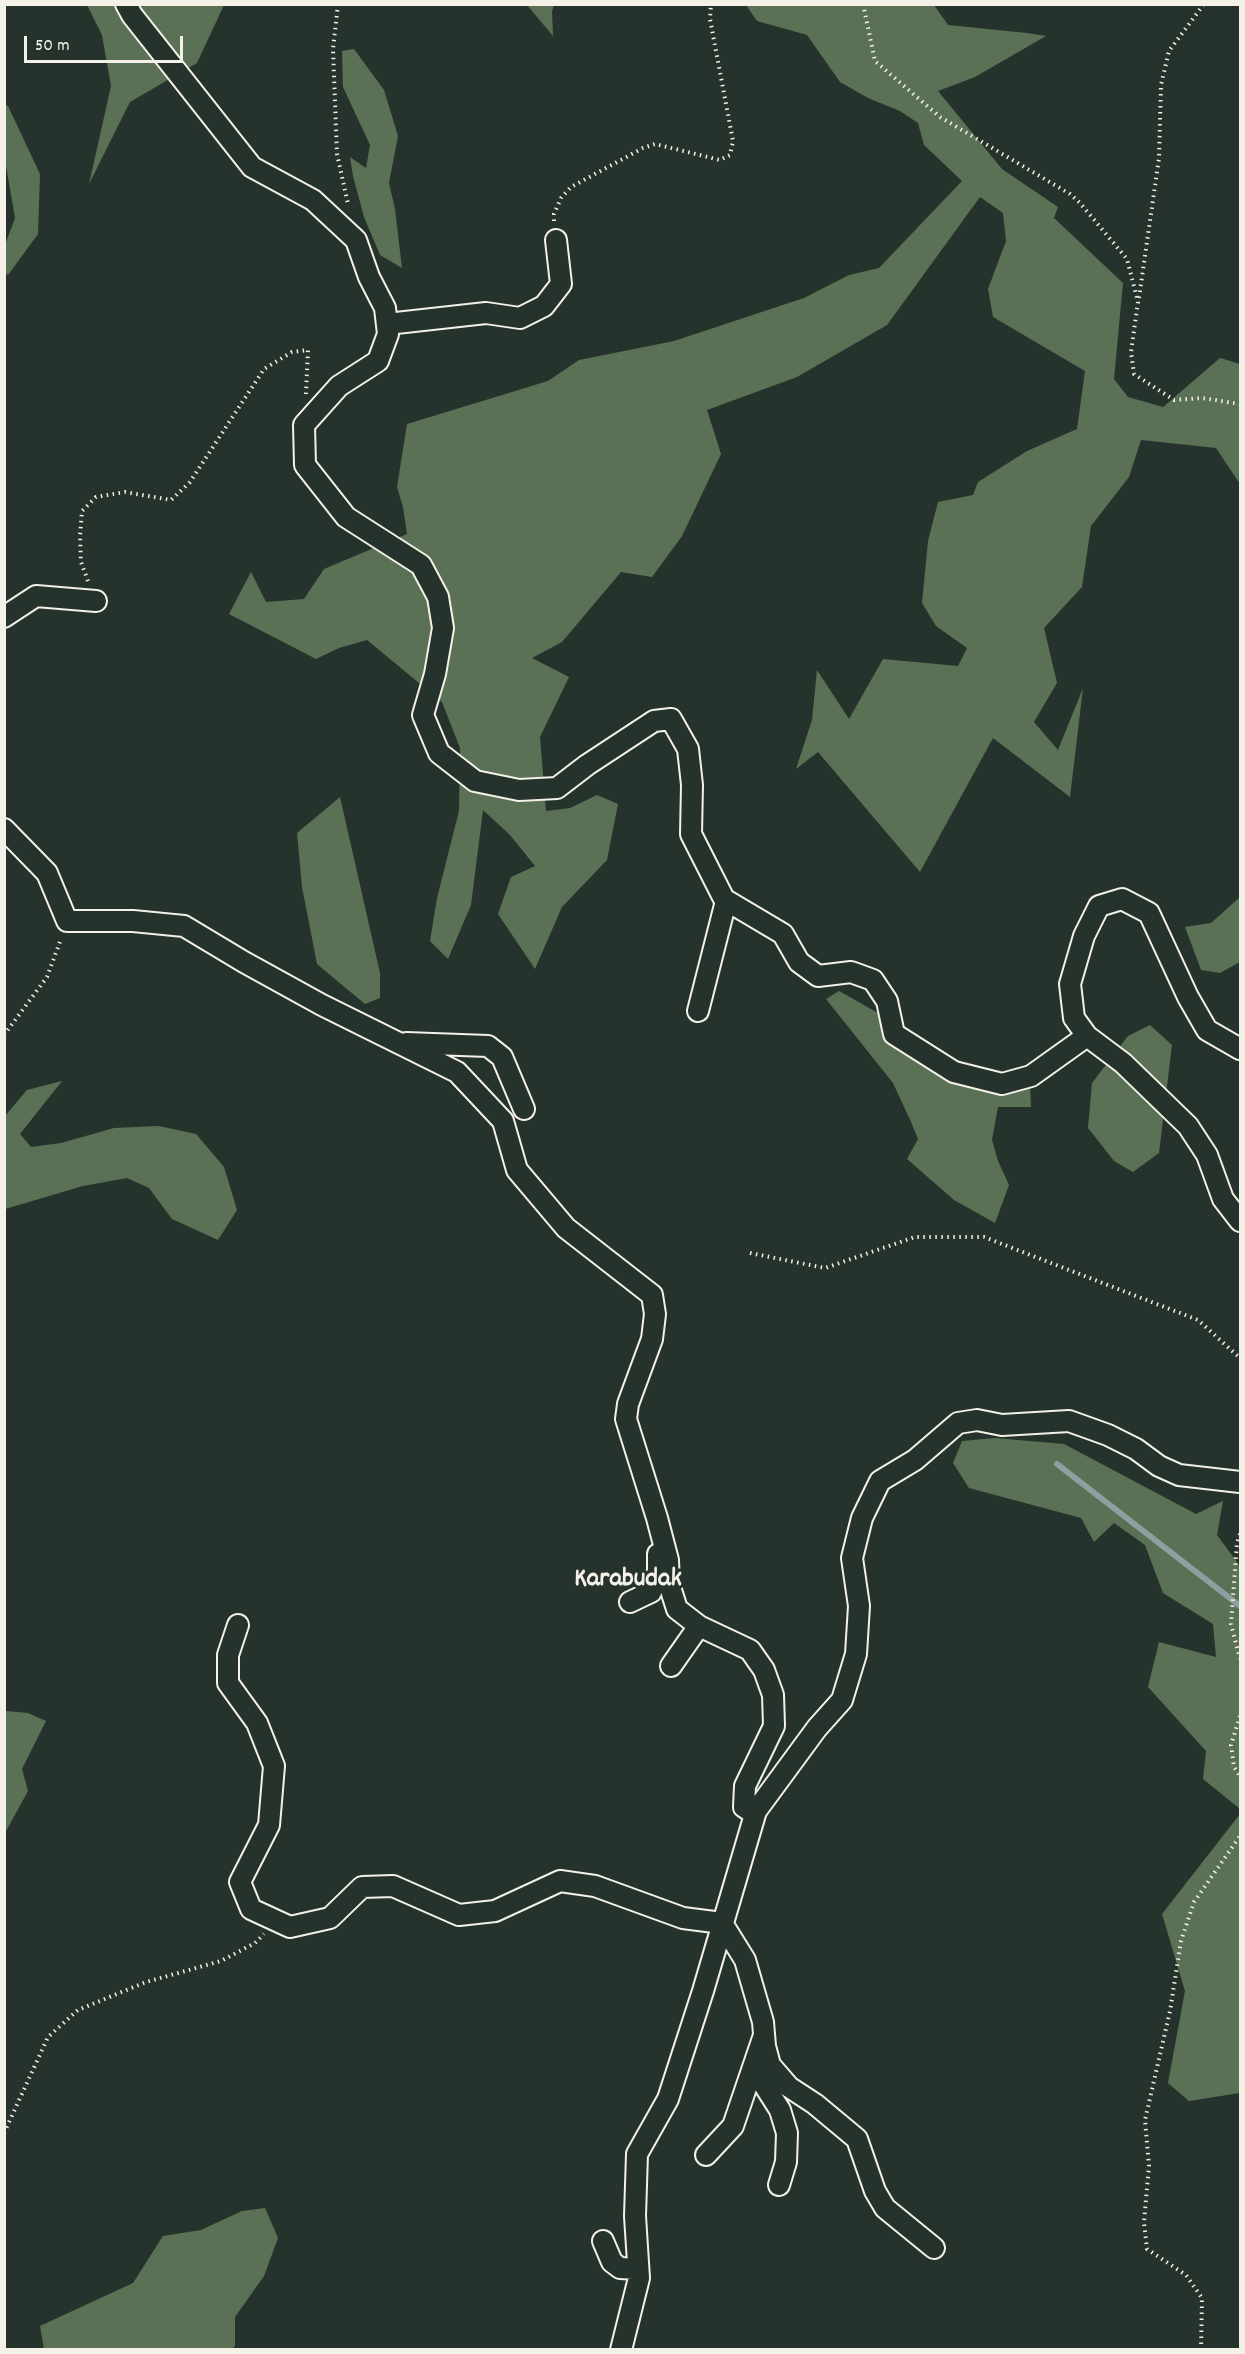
<!DOCTYPE html>
<html>
<head>
<meta charset="utf-8">
<style>
  body { margin:0 }
  #map { position:relative; width:1245px; height:2354px; overflow:hidden; background:#26332d; font-family:Dekko,sans-serif }
  canvas { display:block }
  .frame { position:absolute; inset:0; border:6px solid #f4f1e8; pointer-events:none }
  .scale { position:absolute; left:24px; top:36px; width:159px; height:27px; box-sizing:border-box; border:3px solid #f4f1e8; border-top:0; padding-left:8px; font-size:18px; line-height:21px; white-space:nowrap; color:#f4f1e8; -webkit-text-stroke:4px #26332d; paint-order:stroke }
</style>
</head>
<body>
<div id="map">
<canvas width="1245" height="2354"></canvas>
<div class="frame"></div>
<div class="scale">50 m</div>
</div>
<script>
const g = document.querySelector('canvas').getContext('2d');
g.lineJoin = 'round';
function fillPath(path, color) { g.fillStyle = color; g.fill(path, 'evenodd'); }
const poly = rows => new Path2D(rows.map(r => 'M' + r).join(''));
function stroke(path, color, width, dash) { g.strokeStyle = color; g.lineWidth = width; g.lineCap = dash ? 'butt' : 'round'; g.setLineDash(dash || []); g.stroke(path); }
function write(font, color, halo, rows, align = 'center') {
  g.font = font + ' Dekko,sans-serif'; g.lineWidth = 6; g.setLineDash([]); g.textBaseline = 'middle'; g.strokeStyle = halo; g.fillStyle = color; for (const [text, x, y, turn = 0] of rows) {
    g.save(); g.translate(x, y); g.rotate((+turn || 0) * Math.PI / 180); g.textAlign = isNaN(turn) ? turn : align; if (halo) g.strokeText(text, 0, 0); g.fillText(text, 0, 0); g.restore();
  }
}
fillPath(poly([
  [87,5,115,5,125,25,139,5,224,5,197,63,130,102,89,184,111,86,102,35],
  [527,5,554,5,552,11,553,36],
  [746,5,934,5,948,25,1027,33,1046,36,975,77,938,91,1002,169,1058,207,1054,218,1123,283,1114,379,1128,397,1163,407,1220,358,1240,364,1240,484,1216,448,1141,440,1129,477,1091,526,1082,587,1044,628,1057,683,1034,722,1058,750,1083,688,1070,797,993,738,920,872,818,752,796,769,812,720,817,670,849,719,883,659,958,666,967,648,936,626,922,603,928,541,938,502,973,495,978,482,1027,451,1077,429,1085,371,993,317,988,289,1006,241,1003,213,980,197,887,325,797,377,707,410,721,454,682,536,652,577,621,572,562,642,532,658,569,677,540,737,546,811,570,808,597,795,618,804,607,860,562,907,535,969,498,914,511,877,535,866,510,835,483,810,471,905,448,959,430,941,437,898,459,811,460,748,442,702,367,640,339,648,316,659,229,614,251,572,266,602,304,599,324,569,407,534,403,507,397,487,407,424,548,381,579,360,674,341,804,298,849,275,879,268,962,181,924,145,918,123,900,111,868,98,840,82,807,35,757,21],
  [354,49,384,90,398,136,389,183,395,209,402,268,380,255,364,217,353,176,350,157,366,168,370,145,343,87,342,51],
  [5,104,8,106,40,174,38,234,8,275,5,273,5,245,15,218,5,160],
  [340,797,380,973,380,998,365,1004,317,964,302,887,297,833],
  [1240,897,1240,962,1220,973,1201,970,1185,927,1211,923],
  [839,991,878,1013,887,1043,955,1080,1030,1085,1031,1107,998,1107,992,1140,998,1161,1009,1185,995,1223,954,1200,907,1159,918,1139,911,1122,893,1083,826,999],
  [1150,1025,1172,1045,1159,1153,1133,1172,1114,1161,1088,1128,1092,1083,1128,1036],
  [62,1081,20,1134,31,1147,61,1143,114,1128,159,1126,196,1134,224,1167,237,1210,218,1240,172,1219,149,1188,127,1178,83,1186,5,1209,5,1116,27,1090],
  [995,1438,1064,1444,1196,1514,1223,1501,1217,1535,1240,1566,1240,1809,1203,1779,1206,1751,1148,1687,1159,1642,1216,1657,1213,1624,1163,1593,1145,1545,1114,1523,1094,1542,1081,1518,969,1488,953,1463,962,1441],
  [7,1711,28,1713,46,1721,22,1769,28,1791,5,1833,4,1713],
  [1240,1814,1240,2093,1189,2101,1168,2083,1185,1991,1162,1914],
  [265,2208,278,2238,264,2276,235,2317,235,2346,232,2349,44,2349,40,2326,133,2283,163,2236,201,2230,242,2211]
]), '#5b7155');
stroke(poly([
  [1057,1464,1240,1606]
]), '#8e9fa0', 6);
const street = poly([
  [126,4,132,15,252,167,313,200,356,240,369,277,385,308,388,334,378,361,339,386,304,425,305,465,346,517,421,565,438,597,443,628,435,674,423,715,439,753,475,781,519,790,557,788,587,765,654,721,671,719,688,749,692,785,691,834,724,899,783,934,799,962,818,976,851,972,873,980,887,1001,894,1034,954,1072,1002,1084,1031,1076,1087,1036],
  [387,324,486,313,520,318,544,306,561,284,556,240],
  [4,617,36,596,96,601],
  [4,829,47,873,67,921,133,921,184,926,244,962,322,1005,457,1072,503,1121,517,1170,566,1228,652,1295,655,1314,652,1339,628,1404,626,1419,657,1518,668,1560,669,1584,677,1609,699,1626,750,1650,764,1670,773,1695,774,1726,745,1786,744,1807,750,1811,756,1811,817,1728,842,1700,856,1654,859,1606,852,1558,862,1518,880,1481,915,1460,958,1423,977,1420,1002,1425,1069,1421,1108,1435,1136,1449,1159,1466,1179,1475,1240,1482],
  [698,1011,726,901],
  [406,1043,488,1046,502,1057,524,1109],
  [1240,1049,1207,1030,1188,997,1149,913,1122,899,1099,906,1084,936,1070,984,1074,1018,1087,1036,1123,1063,1188,1126,1207,1155,1223,1199,1240,1221],
  [630,1602,651,1592,658,1571,658,1554],
  [238,1625,228,1655,228,1683,257,1723,274,1766,269,1825,240,1882,251,1909,290,1927,330,1918,362,1887,393,1886,459,1915,495,1911,560,1881,595,1886,683,1918,722,1923,745,1960,763,2022,765,2046,770,2065,789,2087,815,2104,857,2139,875,2191,885,2208,934,2248],
  [671,1666,699,1626],
  [754,2069,780,2110,787,2133,786,2162,779,2185],
  [706,2155,733,2126,763,2038],
  [603,2241,612,2262,620,2268,638,2269],
  [621,2350,639,2278,635,2216,637,2154,668,2099,703,1991,756,1811]
]);
stroke(street, '#f4f1e8', 24);
stroke(poly([
  [338,4,333,49,337,154,348,204],
  [863,4,875,61,940,117,1070,194,1080,203,1127,259,1138,302,1131,352,1134,374,1174,400,1202,398,1240,404],
  [554,221,554,214,561,198,571,187,643,148,655,144,720,160,730,155,733,141,710,19,711,4],
  [1139,298,1159,158,1161,85,1169,51,1204,4],
  [88,581,81,562,80,536,82,511,96,497,125,492,171,500,190,482,264,369,292,352,308,350,306,394],
  [4,1035,47,977,61,939],
  [750,1253,825,1268,915,1237,984,1237,1198,1320,1240,1358],
  [1240,1534,1237,1543,1231,1624,1240,1659],
  [1240,1716,1231,1745,1234,1767,1240,1776],
  [4,2133,48,2037,78,2010,146,1982,221,1961,255,1943,264,1934],
  [1201,2350,1202,2298,1186,2275,1147,2249,1144,2222,1149,2166,1145,2120,1170,2011,1181,1941,1194,1902,1240,1836]
]), '#f4f1e8', 4, [1.5, 4.5]);
stroke(street, '#26332d', 20);
write('bold 27px', '#f4f1e8', '#26332d', [
  ["Karabudak",628,1581]
]);
</script>
</body>
</html>
